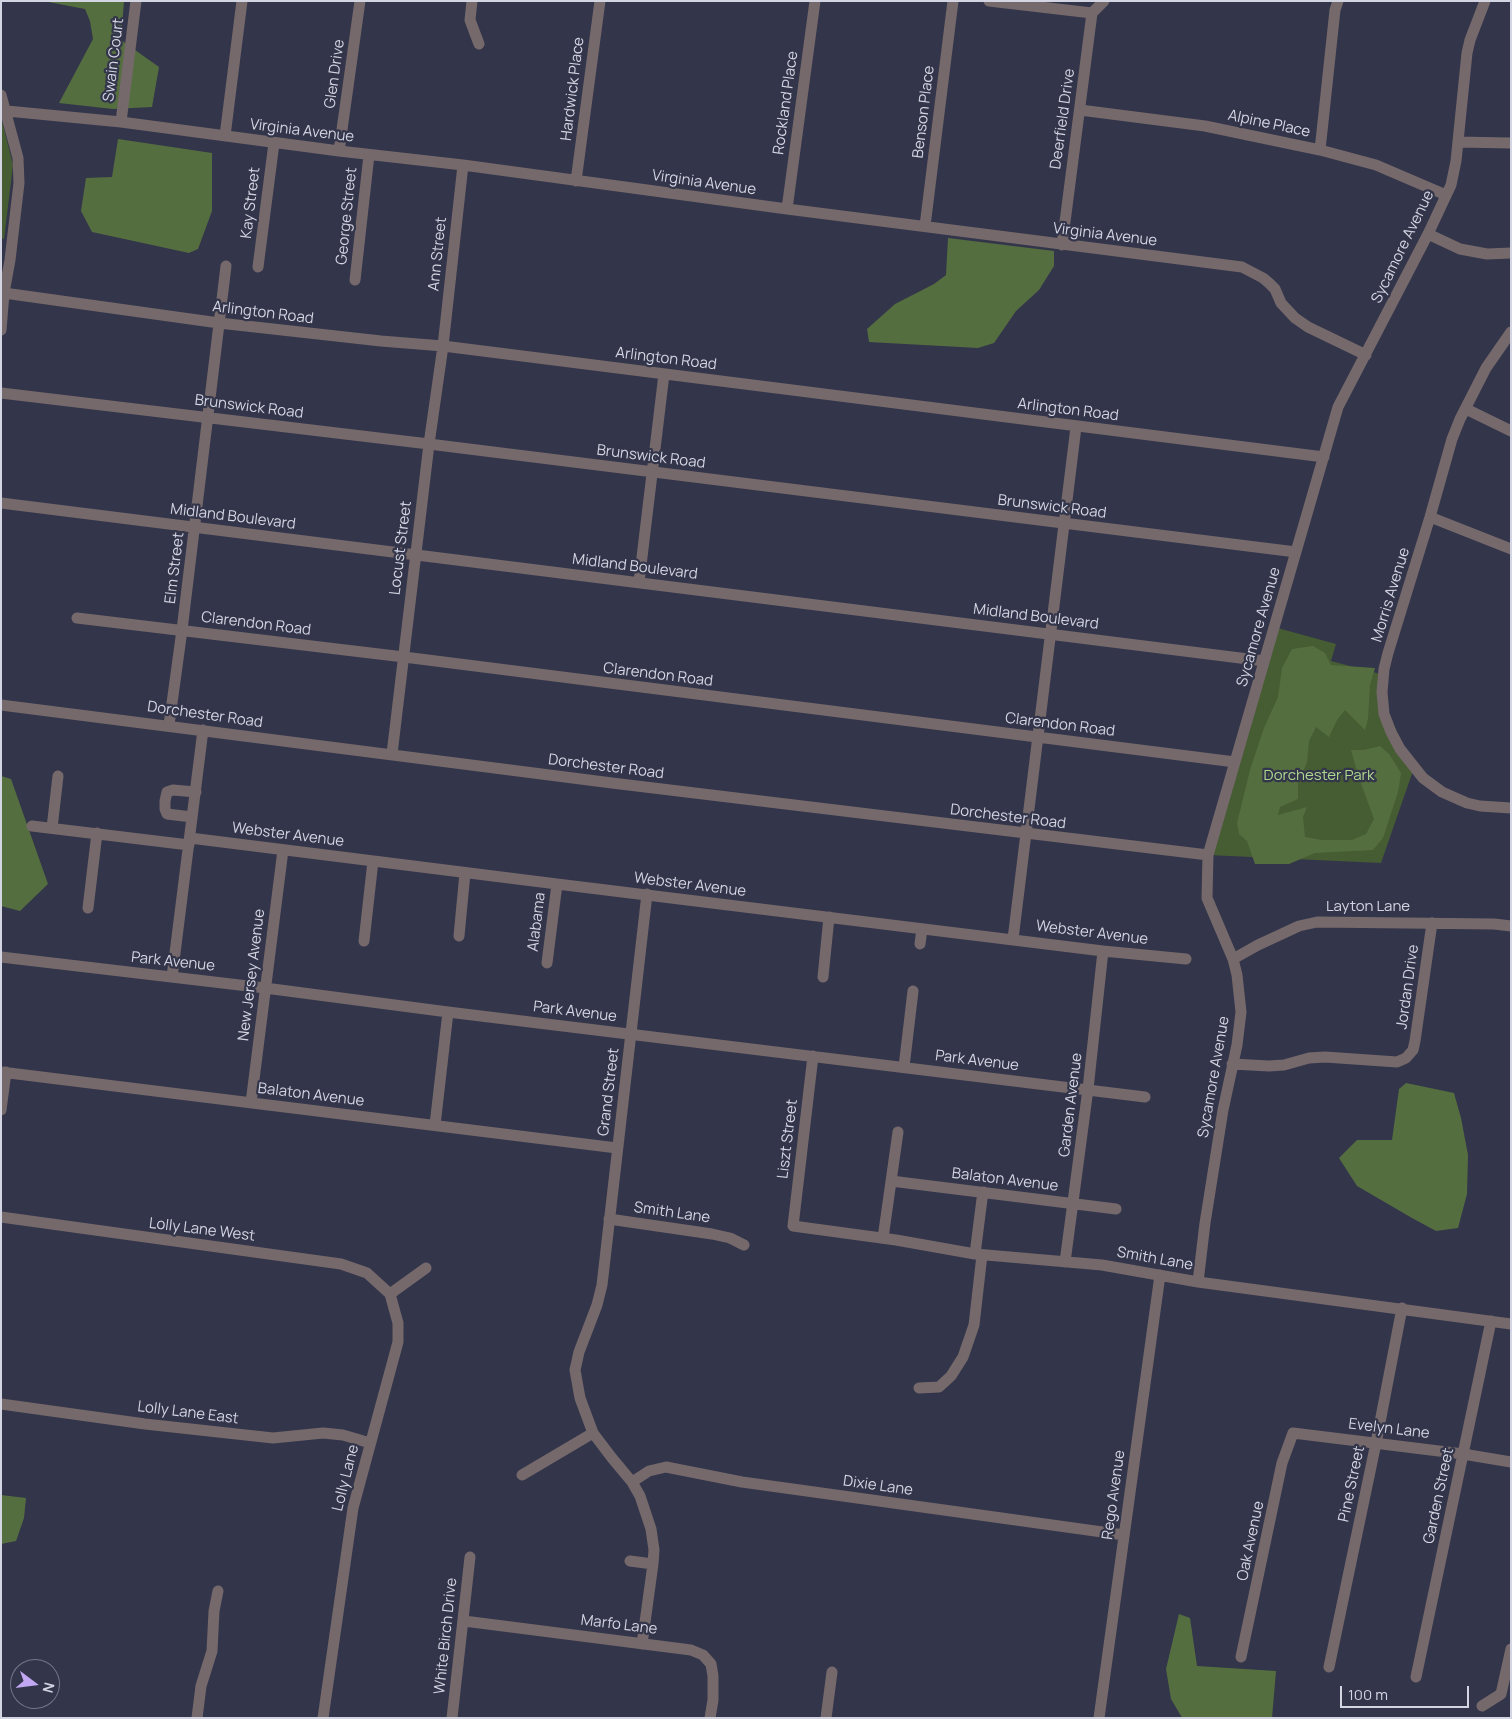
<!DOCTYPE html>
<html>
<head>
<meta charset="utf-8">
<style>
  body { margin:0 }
  #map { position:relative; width:1512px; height:1719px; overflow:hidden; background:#33354a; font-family:Manrope,sans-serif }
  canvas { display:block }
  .frame { position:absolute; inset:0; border:2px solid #d3d5e2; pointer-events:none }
  .north { position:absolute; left:10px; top:1659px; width:50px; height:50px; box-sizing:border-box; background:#33354a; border:1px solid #737587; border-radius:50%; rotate:105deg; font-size:14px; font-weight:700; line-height:20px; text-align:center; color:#d3d5e2 }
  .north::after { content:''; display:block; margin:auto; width:18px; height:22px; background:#c2a8f2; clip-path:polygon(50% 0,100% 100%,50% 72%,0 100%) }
  .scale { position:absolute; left:1340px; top:1686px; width:129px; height:22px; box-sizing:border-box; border:2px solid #d3d5e2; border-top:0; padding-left:6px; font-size:15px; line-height:18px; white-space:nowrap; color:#d3d5e2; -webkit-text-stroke:4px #33354a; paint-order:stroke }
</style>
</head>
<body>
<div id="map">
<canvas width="1512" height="1719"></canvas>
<div class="frame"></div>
<div class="north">N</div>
<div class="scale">100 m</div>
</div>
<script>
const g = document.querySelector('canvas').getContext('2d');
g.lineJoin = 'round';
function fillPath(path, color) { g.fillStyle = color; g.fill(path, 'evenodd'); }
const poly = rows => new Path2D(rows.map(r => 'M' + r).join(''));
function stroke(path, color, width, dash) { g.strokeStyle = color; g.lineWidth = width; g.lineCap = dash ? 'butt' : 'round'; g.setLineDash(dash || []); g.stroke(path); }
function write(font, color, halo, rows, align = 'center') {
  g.font = font + ' Manrope,sans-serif'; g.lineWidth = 4.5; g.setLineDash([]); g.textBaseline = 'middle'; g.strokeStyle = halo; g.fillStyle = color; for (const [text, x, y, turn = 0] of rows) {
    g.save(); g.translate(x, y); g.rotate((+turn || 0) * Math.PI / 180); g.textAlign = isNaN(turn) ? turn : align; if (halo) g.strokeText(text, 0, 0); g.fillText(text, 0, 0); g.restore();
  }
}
fillPath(poly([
  [1,117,13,165,4,239,1,238],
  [1274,627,1336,644,1331,661,1384,675,1383,702,1414,768,1381,863,1208,855]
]), '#465c33');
fillPath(poly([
  [43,1,124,1,121,40,159,67,152,107,113,109,59,103,93,39,90,21,85,9],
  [118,139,212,153,212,211,198,249,189,253,92,232,81,211,86,178,112,177],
  [948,238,1054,251,1054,266,1039,290,1016,311,994,343,978,348,869,342,867,329,895,304,934,284,946,275],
  [1313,646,1325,653,1331,665,1375,668,1370,685,1368,719,1365,730,1345,710,1337,720,1329,737,1316,727,1309,741,1307,762,1298,784,1298,799,1280,807,1278,815,1307,807,1303,817,1305,837,1322,840,1352,840,1366,834,1374,819,1359,778,1351,750,1364,750,1380,746,1389,754,1401,773,1398,792,1383,838,1373,850,1315,853,1289,864,1255,864,1247,841,1239,834,1237,823,1250,770,1264,728,1278,697,1282,668,1292,649],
  [1,776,11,779,48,884,20,911,1,906],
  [1406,1083,1454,1093,1461,1118,1468,1155,1467,1194,1458,1228,1436,1231,1412,1218,1357,1186,1339,1158,1357,1140,1392,1140,1399,1089],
  [1,1495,26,1498,24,1518,16,1541,1,1544],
  [1179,1614,1190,1618,1197,1666,1276,1671,1272,1718,1183,1718,1181,1716,1171,1699,1166,1669]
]), '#556e40');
stroke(poly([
  [472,1,470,20,479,44],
  [989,1,1092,13],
  [1,95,18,158,19,183,10,260,4,293,1,330],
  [1080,110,1205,126,1320,150,1376,165,1446,195],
  [7,111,121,122,339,151,463,165,787,209,1242,267,1263,278,1269,283,1275,289,1281,303,1295,318,1308,327,1366,355],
  [121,122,136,1],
  [225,136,242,1],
  [1458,142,1511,143],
  [1320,150,1335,10,1338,1],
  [339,151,360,1],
  [576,181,600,1],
  [787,209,815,1],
  [925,226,953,1],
  [1428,234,1460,249,1487,254,1511,253],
  [1062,245,1092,13,1104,1],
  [258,267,274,143],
  [355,280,369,155],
  [4,293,219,323,381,341,443,346,1324,457],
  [1511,332,1486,368,1460,419,1452,439,1430,517,1388,653,1384,669,1382,692,1384,714,1391,732,1400,749,1423,778,1442,792,1467,803,1480,806,1511,808],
  [1,393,429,444,1296,552],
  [1466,409,1511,431],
  [1,503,1264,661],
  [1430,517,1511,549],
  [639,582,664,374],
  [77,618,404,657,1235,762],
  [1,705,612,783,1208,855],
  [169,725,182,630,226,266],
  [392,754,429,444,443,346,463,165],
  [192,817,167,814,165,809,165,801,167,792,173,790,196,792],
  [32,826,189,845],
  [52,828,58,776],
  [190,838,557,884,1103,951,1186,959],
  [88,908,97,833],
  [459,936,465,873],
  [1013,939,1076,427],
  [364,941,373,861],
  [920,944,922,929],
  [1,957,265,988,448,1012,1145,1097],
  [1233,959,1258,945,1299,926,1317,922,1494,924,1511,926],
  [547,963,557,884],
  [172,977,203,730],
  [823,977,829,917],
  [813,1056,793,1226,896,1240,975,1254,1102,1265,1198,1282,1511,1324],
  [1232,1064,1269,1066,1284,1065,1309,1058,1325,1057,1397,1062,1406,1058,1413,1050,1415,1041,1432,923],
  [904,1067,913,991],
  [1,1072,617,1148],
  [251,1103,283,850],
  [1,1110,6,1072],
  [435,1125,448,1012],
  [891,1181,1116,1209],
  [1,1217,341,1264,367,1273,390,1294,398,1323,398,1342,353,1508,323,1718],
  [609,1219,712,1234,730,1238,744,1245],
  [883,1238,898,1132],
  [975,1254,982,1199,984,1192],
  [1065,1262,1088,1089,1103,951],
  [1198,1282,1205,1223,1223,1110,1237,1045,1241,1012,1237,975,1233,959,1207,898,1208,855,1338,407,1428,234,1451,185,1456,161,1467,53,1470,40,1485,1],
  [390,1294,426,1268],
  [919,1388,939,1387,951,1376,963,1357,974,1325,982,1255],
  [1,1404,145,1424,273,1438,323,1433,343,1435,370,1443],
  [522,1475,593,1433],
  [632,1482,649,1471,666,1467,742,1482,1124,1535],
  [630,1561,653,1564],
  [464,1621,691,1650,703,1655,711,1664,713,1676,713,1700,710,1718],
  [642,1644,653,1564,654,1550,651,1529,640,1496,632,1482,612,1458,593,1433,580,1398,575,1370,579,1352,597,1305,602,1285,647,894],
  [1241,1657,1282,1463,1293,1433,1463,1454,1511,1462],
  [1329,1667,1376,1443,1402,1308],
  [1416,1677,1491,1321],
  [1482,1706,1501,1694,1511,1649],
  [197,1718,201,1686,212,1651,214,1611,218,1591],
  [452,1718,470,1557],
  [826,1718,832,1672],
  [1099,1718,1160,1275]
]), '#75696b', 11);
write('15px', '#d3d5e2', '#33354a', [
  ["Swain Court",114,60,-83],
  ["Glen Drive",335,74,-82],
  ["Hardwick Place",573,89,-83],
  ["Rockland Place",786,103,-82],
  ["Benson Place",924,112,-83],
  ["Deerfield Drive",1063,119,-82],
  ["Alpine Place",1269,124,12],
  ["Virginia Avenue",302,131,7],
  ["Virginia Avenue",704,183,8],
  ["Kay Street",251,203,-83],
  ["George Street",347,216,-84],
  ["Virginia Avenue",1105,235,7],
  ["Sycamore Avenue",1403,247,-64],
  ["Ann Street",438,254,-84],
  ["Arlington Road",263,313,7],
  ["Arlington Road",666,359,7],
  ["Brunswick Road",249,407,7],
  ["Arlington Road",1068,410,7],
  ["Brunswick Road",651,457,7],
  ["Brunswick Road",1052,507,7],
  ["Midland Boulevard",233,517,7],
  ["Locust Street",401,548,-83],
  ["Midland Boulevard",635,567,7],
  ["Elm Street",175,568,-83],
  ["Morris Avenue",1391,595,-73],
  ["Midland Boulevard",1036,617,7],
  ["Clarendon Road",256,624,7],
  ["Sycamore Avenue",1259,627,-74],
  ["Clarendon Road",658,675,7],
  ["Dorchester Road",205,715,8],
  ["Clarendon Road",1060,725,7],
  ["Dorchester Road",606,767,7],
  ["Dorchester Road",1008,817,7],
  ["Webster Avenue",288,835,7],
  ["Webster Avenue",690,885,7],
  ["Layton Lane",1368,907],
  ["Alabama",537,922,-83],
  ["Webster Avenue",1092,933,7],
  ["Park Avenue",173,962,6],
  ["New Jersey Avenue",252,975,-83],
  ["Jordan Drive",1408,987,-82],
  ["Park Avenue",575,1012,7],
  ["Park Avenue",977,1061,7],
  ["Sycamore Avenue",1214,1077,-80],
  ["Grand Street",609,1092,-83],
  ["Balaton Avenue",311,1095,7],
  ["Garden Avenue",1071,1105,-83],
  ["Liszt Street",788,1139,-83],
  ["Balaton Avenue",1005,1180,7],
  ["Smith Lane",672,1213,8],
  ["Lolly Lane West",202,1230,7],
  ["Smith Lane",1155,1259,10],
  ["Lolly Lane East",188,1413,7],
  ["Evelyn Lane",1389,1429,7],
  ["Lolly Lane",346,1478,-76],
  ["Pine Street",1352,1484,-78],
  ["Dixie Lane",878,1486,8],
  ["Rego Avenue",1114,1495,-82],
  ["Garden Street",1439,1496,-78],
  ["Oak Avenue",1251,1541,-78],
  ["Marfo Lane",619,1625,7],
  ["White Birch Drive",446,1636,-84]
]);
write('15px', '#aed78e', '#33354a', [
  ["Dorchester Park",1319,776]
]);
</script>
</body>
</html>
